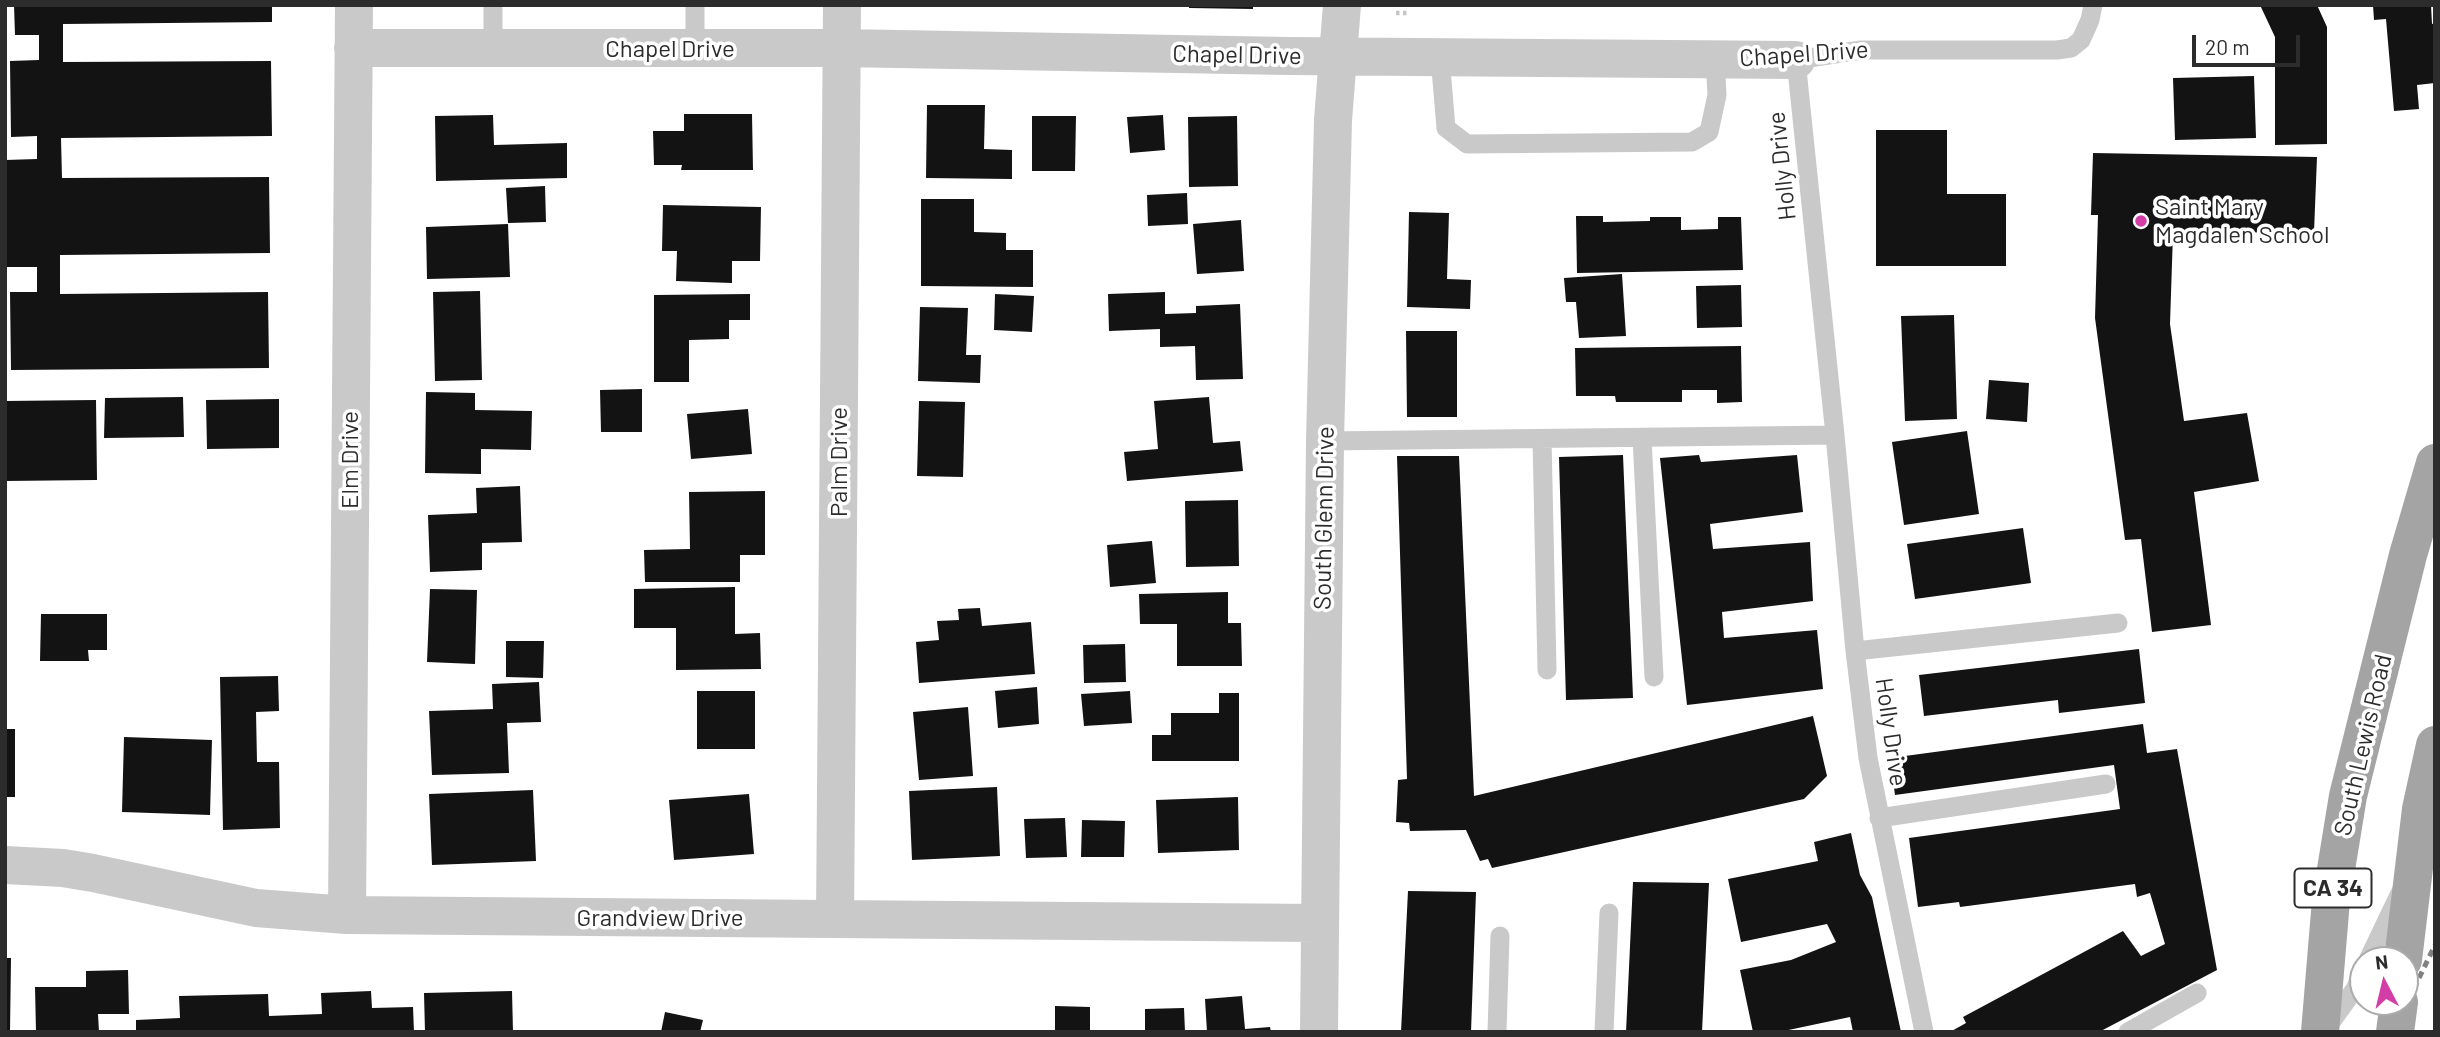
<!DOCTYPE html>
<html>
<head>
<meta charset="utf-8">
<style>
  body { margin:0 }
  #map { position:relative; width:2440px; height:1037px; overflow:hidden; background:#fff; font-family:Barlow,sans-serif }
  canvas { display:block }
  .frame { position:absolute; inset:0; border:7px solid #2c2c2c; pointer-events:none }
  .north { position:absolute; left:2349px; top:946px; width:70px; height:70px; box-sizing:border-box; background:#fff; border:2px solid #ababab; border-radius:50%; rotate:353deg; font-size:19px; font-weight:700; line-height:28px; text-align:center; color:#2c2c2c }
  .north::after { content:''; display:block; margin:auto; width:24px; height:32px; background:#d23ea5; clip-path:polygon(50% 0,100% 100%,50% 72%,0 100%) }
  .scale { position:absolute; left:2192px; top:35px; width:108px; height:32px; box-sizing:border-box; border:4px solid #2c2c2c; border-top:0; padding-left:9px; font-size:21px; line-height:24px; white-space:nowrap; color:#2c2c2c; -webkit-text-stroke:5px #fff; paint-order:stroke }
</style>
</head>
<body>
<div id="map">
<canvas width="2440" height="1037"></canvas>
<div class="frame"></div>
<div class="north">N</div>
<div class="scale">20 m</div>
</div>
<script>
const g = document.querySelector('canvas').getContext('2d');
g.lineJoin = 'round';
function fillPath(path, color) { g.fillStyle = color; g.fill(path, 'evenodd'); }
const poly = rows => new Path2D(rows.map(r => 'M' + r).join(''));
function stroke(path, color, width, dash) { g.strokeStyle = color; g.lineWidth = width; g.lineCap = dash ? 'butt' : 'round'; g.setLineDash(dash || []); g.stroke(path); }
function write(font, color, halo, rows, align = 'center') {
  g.font = font + ' Barlow,sans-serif'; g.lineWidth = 7; g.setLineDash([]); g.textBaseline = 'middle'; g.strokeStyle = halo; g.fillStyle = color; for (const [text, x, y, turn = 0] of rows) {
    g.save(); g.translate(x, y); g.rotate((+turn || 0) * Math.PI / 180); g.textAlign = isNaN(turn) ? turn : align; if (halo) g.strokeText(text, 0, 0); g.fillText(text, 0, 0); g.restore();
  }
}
fillPath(poly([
  [14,5,272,5,272,22,63,24,63,62,271,61,272,136,61,138,62,178,269,177,270,253,60,255,60,294,268,292,269,368,11,370,10,292,37,292,37,267,5,267,5,160,37,159,37,136,11,137,10,61,39,60,39,35,15,35],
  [1189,5,1253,5,1253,9,1189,8],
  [2260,5,2317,5,2327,27,2327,144,2275,145,2275,37],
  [2373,5,2431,5,2432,24,2435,23,2435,83,2417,85,2419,109,2394,111,2386,19,2374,20],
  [2254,76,2256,138,2175,140,2173,78],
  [927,105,985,105,984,149,1012,150,1012,179,926,178],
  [684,114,752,114,753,170,681,170,682,165,654,165,653,131,684,131],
  [493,115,494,145,567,143,567,178,436,181,435,116],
  [1163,115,1165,150,1130,153,1127,117],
  [1032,116,1076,116,1075,171,1032,171],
  [1237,116,1238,186,1189,187,1188,117],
  [1876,130,1947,130,1947,194,2006,194,2006,266,1876,266],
  [2093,153,2317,157,2314,232,2173,233,2170,324,2184,421,2247,413,2259,481,2194,492,2211,625,2152,632,2141,539,2125,540,2095,318,2098,215,2091,215],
  [545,186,546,222,508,223,506,188],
  [1187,193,1188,224,1148,226,1147,195],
  [921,199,974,199,974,232,1006,233,1006,250,1033,250,1033,287,921,286],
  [663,205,761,207,760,261,732,261,732,283,676,281,677,251,662,251],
  [1409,212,1449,213,1447,279,1471,280,1470,309,1407,307],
  [1576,216,1603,216,1603,222,1650,221,1650,217,1681,217,1681,230,1718,229,1718,217,1741,217,1743,270,1577,273],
  [1241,220,1244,271,1197,274,1193,224],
  [508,224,510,277,427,279,426,227],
  [1622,274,1626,336,1579,338,1576,302,1566,302,1564,278],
  [1741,285,1742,327,1697,328,1696,286],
  [480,291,482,380,435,381,433,292],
  [1165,292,1165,314,1196,313,1196,306,1240,304,1243,379,1196,380,1195,346,1160,347,1160,329,1109,331,1108,294],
  [750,294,750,320,729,320,729,339,689,340,689,382,654,382,654,295],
  [995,294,1034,296,1032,332,994,330],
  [920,307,968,308,966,355,981,355,980,383,918,381],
  [1954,315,1957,419,1905,421,1901,316],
  [1406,331,1457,331,1457,417,1407,417],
  [1741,346,1742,402,1717,403,1717,390,1682,390,1682,402,1616,402,1615,396,1576,396,1575,348],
  [1989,380,2029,383,2027,422,1986,419],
  [642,389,642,432,601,432,600,390],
  [426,392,475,393,475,410,532,411,531,450,481,449,481,474,425,473],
  [183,397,184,437,104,438,105,398],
  [1209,397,1213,443,1240,441,1243,471,1127,481,1124,452,1158,449,1154,401],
  [279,399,279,448,207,449,206,400],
  [96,400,97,480,5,481,5,401],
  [919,401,965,402,963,477,917,476],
  [748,409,752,454,691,459,687,414],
  [1967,431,1979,514,1904,525,1892,442],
  [1623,455,1633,698,1566,700,1559,457],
  [1699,455,1701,462,1797,455,1803,512,1710,524,1713,549,1810,542,1813,601,1722,612,1724,638,1817,630,1823,689,1687,705,1660,458],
  [1397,456,1459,456,1474,796,1813,716,1827,776,1804,799,1492,868,1488,859,1480,861,1466,830,1410,831,1409,823,1396,822,1398,780,1407,779],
  [520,486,522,542,482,543,482,570,430,572,428,515,477,513,476,488],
  [765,491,765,555,740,555,740,582,645,582,644,550,690,549,689,492],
  [1238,500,1239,566,1186,567,1185,501],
  [2023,528,2031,583,1915,599,1907,544],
  [1152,541,1156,583,1110,587,1107,545],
  [735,587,735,634,760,633,761,669,676,670,676,628,634,628,634,589],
  [430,589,477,590,475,664,427,662],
  [1228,592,1228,623,1241,623,1242,666,1177,666,1177,624,1140,624,1139,594],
  [980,608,982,626,1031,622,1035,674,919,683,916,642,939,640,937,621,959,620,958,609],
  [41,614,107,614,107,650,88,650,89,661,40,661],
  [506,641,544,641,543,678,506,677],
  [1125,644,1126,682,1084,683,1083,645],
  [2139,649,2145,703,2059,713,2058,700,1924,716,1919,675],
  [278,676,279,711,256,712,257,762,279,762,280,828,223,830,220,677],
  [539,682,541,722,507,723,509,773,432,775,429,711,493,709,492,684],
  [1037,687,1039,724,998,728,995,691],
  [697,691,755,691,755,749,697,749],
  [1130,691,1132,723,1084,726,1081,694],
  [1219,693,1239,693,1239,761,1152,761,1152,735,1171,735,1171,713,1219,713],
  [968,707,973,776,919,780,913,712],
  [2143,724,2147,753,2177,749,2217,970,2099,1032,1950,1032,1966,1023,1963,1017,2123,931,2141,956,2165,944,2150,893,2137,897,2135,884,1960,907,1959,902,1918,907,1909,838,2120,809,2114,765,1895,795,1890,758],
  [5,729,15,729,15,797,5,797],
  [124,737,212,740,210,815,122,812],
  [997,787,1000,856,912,860,909,791],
  [533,790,536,861,432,865,429,794],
  [749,794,754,854,674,860,669,800],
  [1238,797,1239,850,1158,853,1156,800],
  [1065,818,1067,857,1026,858,1024,819],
  [1082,820,1125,821,1124,857,1081,857],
  [1851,833,1860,875,1872,897,1901,1032,1853,1032,1850,1017,1779,1032,1753,1032,1740,970,1791,960,1836,942,1827,924,1741,942,1728,879,1818,861,1814,842],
  [1633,882,1709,883,1702,1032,1626,1032],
  [1408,891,1476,892,1471,1032,1401,1032],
  [5,958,11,958,10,1032,5,1032],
  [128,970,129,1014,98,1014,99,1032,36,1032,35,987,86,987,86,971],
  [371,991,372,1008,413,1007,414,1032,136,1032,136,1020,180,1018,179,996,268,994,269,1016,322,1014,321,993],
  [512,991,513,1032,425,1032,424,993],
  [1242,996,1245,1029,1270,1027,1271,1032,1207,1032,1205,999],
  [1055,1006,1090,1007,1090,1032,1055,1032],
  [1184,1008,1185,1032,1145,1032,1145,1009],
  [665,1012,703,1020,700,1032,661,1032]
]), '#131313');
stroke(poly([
  [1396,13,1407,13]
]), '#c6c6c6', 4.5, [3.5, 3.5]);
stroke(poly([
  [493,5,493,50],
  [695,5,695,48],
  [1440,57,1446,128,1467,144,1692,142,1709,132,1717,95,1715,59],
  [1835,435,1796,60,1861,50,2057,50,2071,48,2081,40,2090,20,2093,5],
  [1642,438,1654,677],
  [1542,439,1547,670],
  [1325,441,1835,435,1855,651,1868,758,1924,1032],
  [1855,651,2118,623],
  [1879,818,2106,784],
  [2368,960,2400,893],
  [2326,1029,2355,989,2363,971],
  [1497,1032,1500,936],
  [1604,1032,1609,913],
  [2128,1032,2197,993]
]), '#c9c9c9', 19);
stroke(poly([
  [353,48,842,48,1288,56,1796,60],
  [5,865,63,868,93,873,256,908,347,915,1319,923],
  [347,915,354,5],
  [835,919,842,5],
  [1319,1032,1325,441,1333,120,1342,5]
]), '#c9c9c9', 38);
stroke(poly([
  [2320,1032,2331,900,2348,796,2408,555,2435,463]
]), '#a4a4a4', 38);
stroke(poly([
  [2393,1032,2435,945]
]), '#818181', 5, [7, 5]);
stroke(poly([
  [2403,960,2421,809,2435,745],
  [2395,1032,2399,1002]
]), '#a4a4a4', 38);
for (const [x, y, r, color] of [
  [2141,221,7,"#d23ea5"]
]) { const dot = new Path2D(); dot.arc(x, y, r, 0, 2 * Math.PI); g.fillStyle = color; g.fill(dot); stroke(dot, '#fff', 2.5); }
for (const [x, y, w] of [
  [2333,888,77]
]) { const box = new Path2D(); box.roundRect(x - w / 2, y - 19.5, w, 39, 5); g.fillStyle = '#fff'; g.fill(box); stroke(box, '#2c2c2c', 2); }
write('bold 23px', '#2c2c2c', null, [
  ["CA 34",2333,888]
]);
write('24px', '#2c2c2c', '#fff', [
  ["Chapel Drive",670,49],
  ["Chapel Drive",1804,54,-4],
  ["Chapel Drive",1237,55,1],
  ["Holly Drive",1782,166,-96],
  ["Elm Drive",350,460,-90],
  ["Palm Drive",839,462,-90],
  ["South Glenn Drive",1324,518,-89],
  ["Holly Drive",1891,732,82],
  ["South Lewis Road",2363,745,-77],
  ["Grandview Drive",660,918]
]);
write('24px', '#2c2c2c', '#fff', [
  ["Saint Mary",2155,207],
  ["Magdalen School",2155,235]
], 'left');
</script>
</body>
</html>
